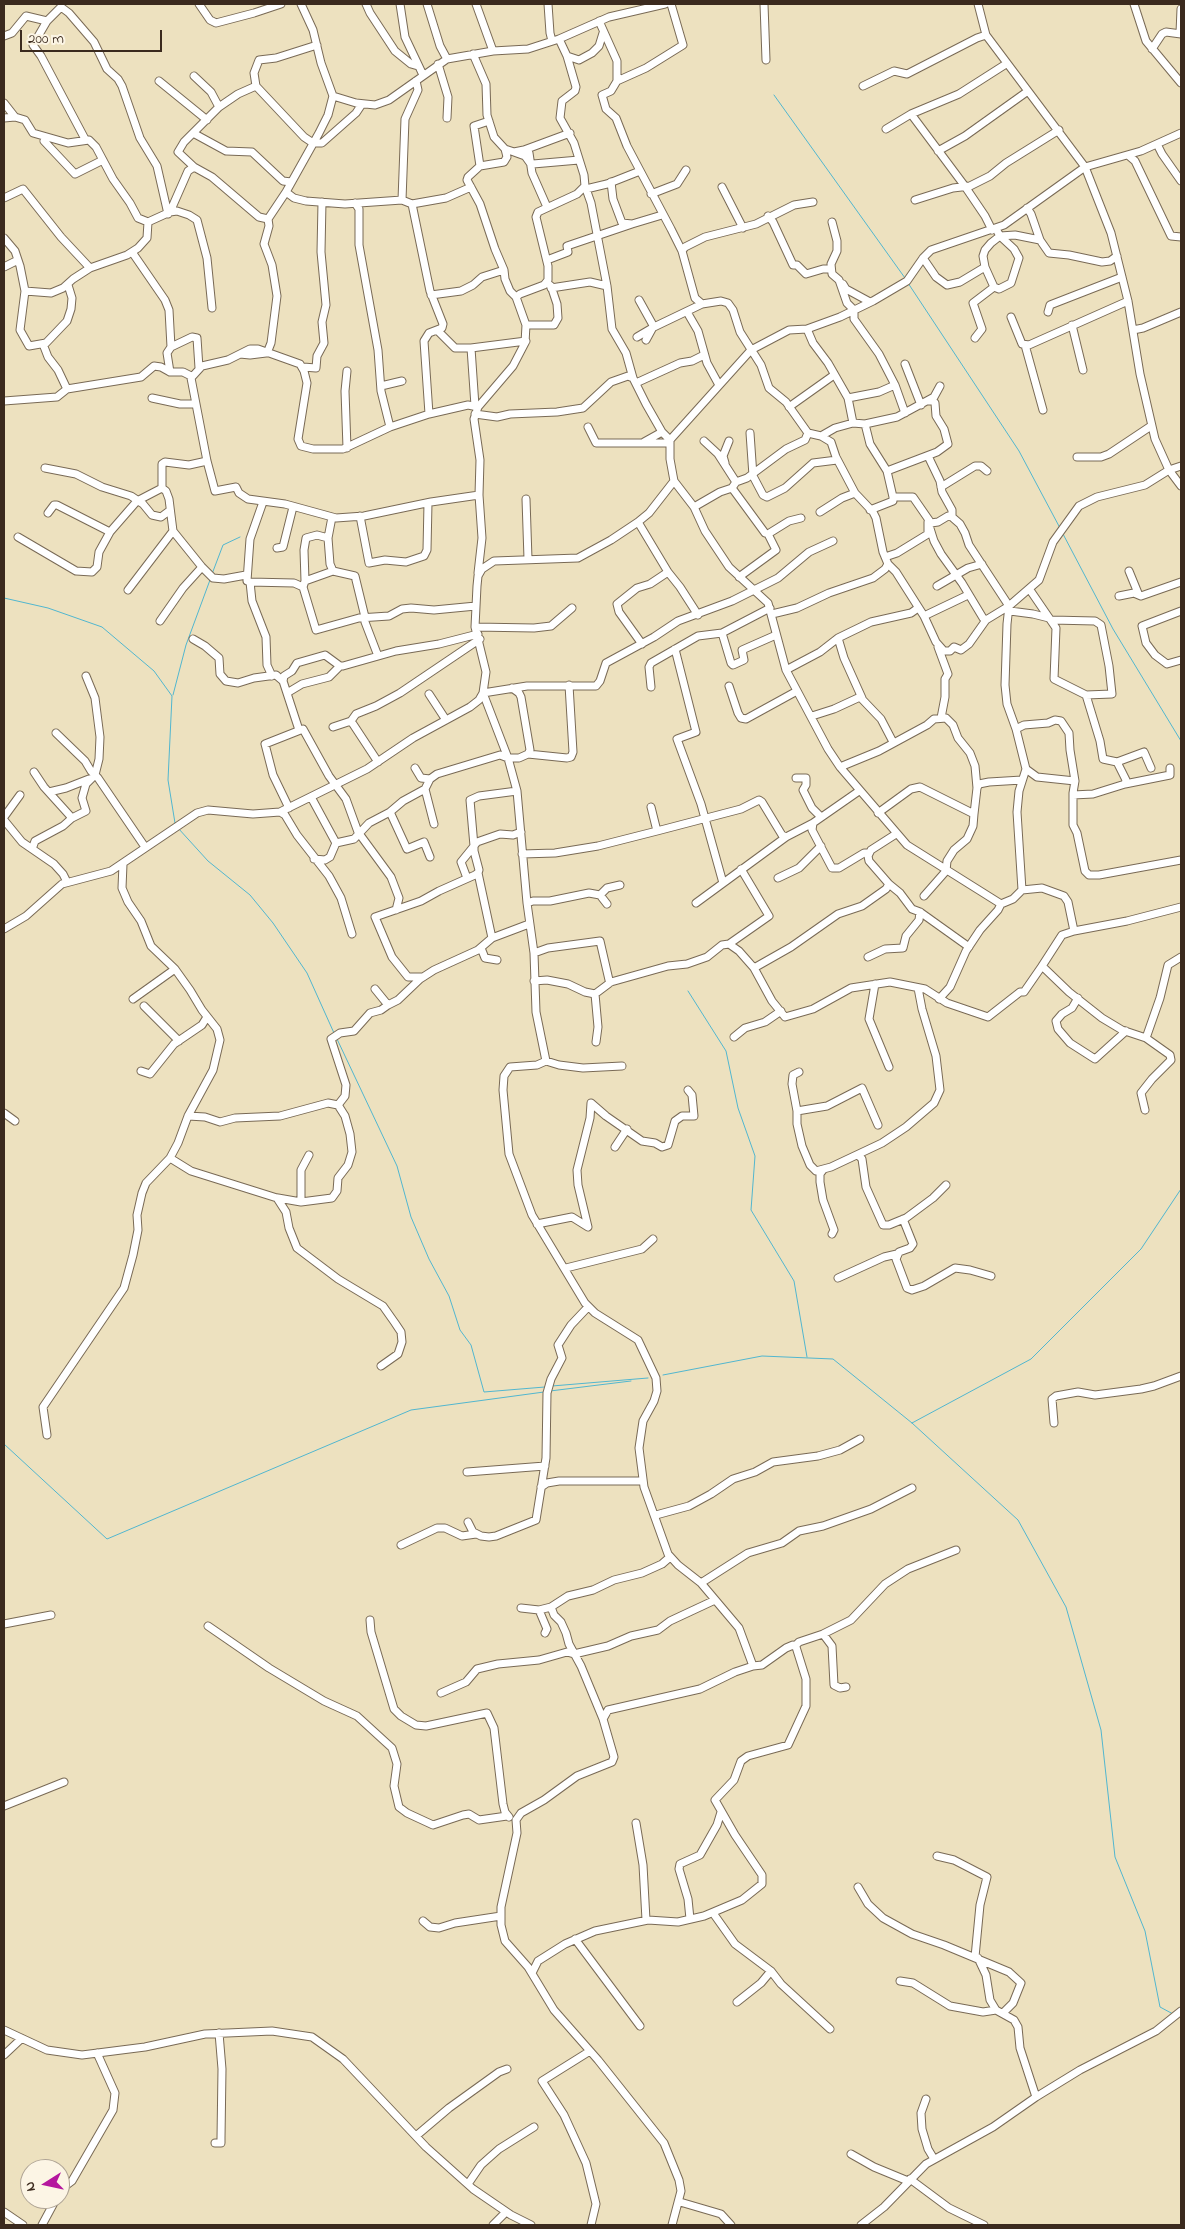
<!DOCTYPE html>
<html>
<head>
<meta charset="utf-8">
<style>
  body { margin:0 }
  #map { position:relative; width:1185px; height:2229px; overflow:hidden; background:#ede1bf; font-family:"Indie Flower",sans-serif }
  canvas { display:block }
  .frame { position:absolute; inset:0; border:5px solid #3b2a1e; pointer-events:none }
  .north { position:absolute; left:20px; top:2159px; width:50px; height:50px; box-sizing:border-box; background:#fcf5e5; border:1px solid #afa495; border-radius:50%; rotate:260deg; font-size:14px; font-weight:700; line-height:20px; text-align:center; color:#3b2a1e }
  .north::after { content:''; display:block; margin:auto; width:18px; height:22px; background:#b5179e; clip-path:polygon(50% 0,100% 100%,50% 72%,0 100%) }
  .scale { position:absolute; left:20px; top:30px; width:142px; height:22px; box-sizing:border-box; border:2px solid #3b2a1e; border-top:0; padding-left:6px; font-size:15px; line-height:18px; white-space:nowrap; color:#3b2a1e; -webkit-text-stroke:4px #fcf5e5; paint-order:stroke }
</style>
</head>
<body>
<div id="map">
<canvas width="1185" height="2229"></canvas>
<div class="frame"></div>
<div class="north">N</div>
<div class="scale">200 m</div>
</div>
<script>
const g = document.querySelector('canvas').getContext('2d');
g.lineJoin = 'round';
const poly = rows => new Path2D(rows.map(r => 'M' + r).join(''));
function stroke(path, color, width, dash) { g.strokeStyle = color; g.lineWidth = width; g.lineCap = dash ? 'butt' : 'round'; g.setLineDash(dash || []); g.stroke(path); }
stroke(poly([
  [774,95,905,278],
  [908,283,1019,451,1060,528],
  [1063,534,1113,629,1181,741],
  [212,574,223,545,240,537],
  [4,598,48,608,102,627,154,671,172,696,168,780,175,823],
  [173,695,186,645,210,580],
  [178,828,208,861,250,895,273,923,307,973,334,1033],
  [688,991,726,1051,738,1108,755,1156,751,1210,794,1281,807,1357],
  [337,1039,397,1166,411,1217,429,1259,449,1296,460,1330,471,1345,484,1392,545,1387],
  [663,1375,762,1356,833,1359,912,1423,1018,1520,1066,1607,1101,1730,1115,1857,1145,1931,1160,2007,1173,2014],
  [552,1386,648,1378],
  [550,1391,631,1381],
  [912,1423,1031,1359,1141,1249,1181,1189],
  [4,1444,107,1539,411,1410,544,1392]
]), '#51b6cf', 1);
const minor = poly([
  [199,4,210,20,216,23,254,13,281,4],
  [301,4,313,30,321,63,333,96,356,103,375,105,389,100,447,59,493,51,528,49,559,39,609,17,665,4],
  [366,4,370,13,395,51,411,64,418,66],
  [400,4,405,37,423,75],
  [427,4,440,46,447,59],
  [476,4,493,51],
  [548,4,550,33,552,41],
  [764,4,766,60],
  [978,4,986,35,1085,167,1111,233,1128,301,1140,374,1155,439,1169,470,1181,486],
  [1134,4,1146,41,1181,83],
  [599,21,617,61,617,81,611,91,602,95,606,109,616,118,627,146,671,229,682,251,695,298,702,304],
  [1180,33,1181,9],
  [4,36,12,33,26,16,47,21],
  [1152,49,1162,34,1166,32,1181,34],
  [473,54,486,84,487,115,494,137,505,149,514,152,524,150,529,153,532,173,547,207],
  [567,56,579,60,592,53,599,46,603,33],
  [438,64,448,97,447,118],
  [194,76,211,92,219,107,184,142,178,152,194,167,212,177,259,217,268,219],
  [159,81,207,120],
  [617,81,646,68,683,45,671,4],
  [256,86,254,73,259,60,276,58,317,45],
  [863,86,894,71,907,74,977,38,986,35],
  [4,103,15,117,25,120,33,133,68,143,89,140,96,147,113,179,130,203,138,218,148,222],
  [219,107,238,94,256,86,304,137,313,143,322,143,356,113,362,104],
  [911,114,964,185,985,216,992,230],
  [4,118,15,117],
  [489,121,474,126,480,166,468,177,467,180,480,204,495,249,504,270,505,279,510,291,516,297],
  [886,129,911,114,959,94,1006,64],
  [193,133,226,151,252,152,283,181,291,182],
  [85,139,41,56,33,45,47,21,61,7,69,13,94,42,107,69,118,79,122,86,140,138,157,166,168,214],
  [44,141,75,174,103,160],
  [1157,144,1162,154,1181,181],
  [524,150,570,133],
  [938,151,965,136,1028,91],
  [514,152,525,156,530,163,533,164,579,160],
  [1128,155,1135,161,1171,236,1181,237],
  [480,166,504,162,507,157,505,149],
  [611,182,613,199,622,223,632,224,662,215],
  [585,186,591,203,607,286,612,329,626,353,633,378,646,404,662,432,670,440],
  [722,187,743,228],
  [586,189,607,184,640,171],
  [286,192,294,198,306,201,345,204,402,200,412,204,430,291,443,324,442,328,429,333,424,341,429,414],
  [651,194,677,184,686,170],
  [4,198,23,189,61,237,90,268],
  [402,200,405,119,418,90,416,81],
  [915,200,953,188,970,186,990,176,1006,163,1059,130],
  [355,203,359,209,359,245,378,350,381,391,390,427],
  [412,204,446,198,471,187],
  [170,212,177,211,189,215,197,220,207,258,212,308],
  [768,216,773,222,793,265,797,265,806,274,823,269,831,269],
  [832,222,837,241,837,251,831,264,832,274,839,280,847,303,854,310,854,319,879,354,895,385,905,413],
  [4,238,15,251,20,266,25,291,20,330,29,346,46,343,67,321,71,309,72,298,68,285],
  [1040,240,1049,253,1069,255,1102,262,1110,261,1117,256],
  [682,251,685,247,705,237,756,224,794,205,813,202],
  [132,252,165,300,169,310,171,347,167,353,170,372],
  [923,258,936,277,947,285,960,282,985,267],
  [547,260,568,252,567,246,632,224],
  [4,267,18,260],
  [843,284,846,289,870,302],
  [994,287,985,267,983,256,985,250,991,243,1000,236,1015,235,1040,240,1031,214,1027,208],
  [551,288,590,282,607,286],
  [25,291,51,293,63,288,73,279,90,268,127,255,138,248,147,238,148,222,170,212,188,171,194,167],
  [431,295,461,291,473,285,482,277,504,270],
  [639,300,654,327],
  [687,312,698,331,707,363,719,385],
  [1048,312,1050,305,1122,277],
  [1011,317,1022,344,1029,345,1128,301],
  [526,325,554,325,558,318,557,304,551,286,547,283],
  [1072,325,1083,370],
  [807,329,813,343,828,363,848,398,879,392,895,385],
  [1133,330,1143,328,1181,312],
  [438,331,455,348,471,348],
  [637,337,654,327,702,304,721,301,728,303,733,310,740,332,761,365,769,388,786,402,808,433,821,436,831,442,836,457,855,493,873,512,876,518,883,552,888,564,896,572,924,616,936,642,944,651,950,651,954,647,961,650,969,644,986,620],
  [975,338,982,329,973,303,994,287,999,289,1011,283,1019,258,1014,249,1000,236,996,229],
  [646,340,652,329],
  [43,344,48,357,58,370,67,389,141,377,154,366,161,367,170,372,183,372,191,376],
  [1025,345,1043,410],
  [171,347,192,337,197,338,199,368],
  [267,353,271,343,277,296,272,265,264,244,269,226,268,219,286,192,319,133,328,115,333,96],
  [240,354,250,355,266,353],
  [905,364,921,405],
  [303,367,316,368,317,356,324,343,322,322,326,305,321,252,322,202],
  [636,383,680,363,692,361,704,355],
  [381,386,402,381],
  [152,398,180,404,195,404],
  [848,398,853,423],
  [4,401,57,397,67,389],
  [475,406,471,348,526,341],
  [478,407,468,405,429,414,390,427,343,449,313,449,301,446,298,439,307,383,304,371,300,364,258,349,250,349,228,360,202,366,191,378,207,461,215,491,236,487,239,493,248,499,285,504,336,518,364,516,431,502,479,495],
  [789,407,834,375],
  [475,414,497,417,510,414,557,412,583,408,611,382,628,376,633,378],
  [865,424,870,444,887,471,893,497,893,501,870,510],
  [588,427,596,443,670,443],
  [750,433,753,476,763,495,767,497,785,488,813,463,837,460],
  [821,436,835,428,853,423,865,424,897,417,934,397,940,386],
  [704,441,718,454,736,482],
  [644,442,662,432],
  [347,448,345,391,347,371],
  [928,456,940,481,942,492,952,510,952,517],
  [1077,457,1101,457,1109,454,1151,426],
  [725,463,723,456,729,441],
  [45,468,76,474,102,487,131,496,143,504,152,515,161,517,169,511],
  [887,471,937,452,948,444,944,429,936,416,935,403,933,401,928,401],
  [674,481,694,507,705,531,729,567,768,603,786,670,828,749,840,767,907,845,1001,904],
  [941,487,975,466,981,466,987,471],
  [162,488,166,491,169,499,173,531,202,567,213,578,224,579,246,575],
  [732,488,765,533,768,534,776,550,739,577],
  [893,497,913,497,931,523,938,522,948,516,952,517,960,524,965,533,969,545,1009,606,1007,624,1005,685,1007,704,1016,729,1026,769,1037,777,1075,781,1073,793,1073,825,1077,833,1085,871,1089,875,1099,875,1181,860],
  [526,499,528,559],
  [263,502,250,539,247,581,250,582,294,583,303,587],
  [694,507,720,492,732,488,736,482,747,478,786,449,805,440,808,433],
  [820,512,842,498,855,493],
  [48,513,54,505,57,505,110,532],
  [360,516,369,563,385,560,406,562,424,556,427,550,428,503],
  [332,517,328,538,317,535,306,538,304,550,305,581,303,587,316,630,359,618,389,616,402,609,411,608,434,610,476,606],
  [638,522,668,572,680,587,698,615],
  [768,534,789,521,801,518],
  [18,537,76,571,92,572,97,567,99,552,110,532,137,501,162,488,162,464,165,462,189,465,207,461],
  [328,538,330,564,333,571],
  [277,548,283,547,293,507],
  [885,557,897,553,928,534,928,522,934,541,941,554,962,583,983,618,986,620,1009,606,1039,580,1053,542,1079,506,1097,497,1145,485,1169,470,1181,466],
  [1129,571,1138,593],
  [478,573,482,538,479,495,480,460,474,419,478,407,513,366,525,343,526,325,516,297,520,294,544,285,548,280,548,266,536,217,538,212,577,194,585,186,584,175,574,143,560,118,562,101,575,91,576,87,567,56,559,39],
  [305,581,333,571,355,576,365,617,365,622,378,656],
  [250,582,252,601,266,637,267,665,272,676],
  [937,586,968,568,982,564],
  [128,590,173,531],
  [1030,590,1056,628,1054,679,1086,695,1112,694,1109,666,1101,625,1095,621,1052,620],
  [1119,596,1134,593,1141,596,1181,582],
  [1010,611,1033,614,1049,618],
  [1181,611,1142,626,1146,643,1155,655,1167,664,1181,660],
  [772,614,797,608,829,593,873,578,885,569,888,564],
  [924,616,968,595],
  [160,621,183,588,202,567],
  [475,627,534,628,551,626,572,608],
  [722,633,731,663,733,665,744,660,742,650,776,635],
  [838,638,844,658,862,698],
  [193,639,205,646,219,658,220,674,226,681,238,683,254,678,276,675,283,681],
  [642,644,619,612,617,604,637,588,650,584,668,572],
  [938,647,948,674,945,679,945,697,941,718],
  [675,649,696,732,677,739,701,804,723,883],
  [786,670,820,652,838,638,871,622,911,613,918,608],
  [729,686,738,713,741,718,746,719,797,691],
  [651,687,649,667,651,663,698,636,722,633,770,608],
  [287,693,302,684,329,677,340,666],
  [429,694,446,720],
  [1086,695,1100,741,1103,759,1117,762,1144,752,1151,768],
  [812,716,834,709,860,697,881,719,893,742],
  [351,721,378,762],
  [333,727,351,721,356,714,376,706,400,693,480,639],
  [1016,729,1024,725,1048,723,1055,720,1061,721,1069,733,1070,750,1075,781],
  [299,730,283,681,284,676,292,671,297,663,325,655,340,666,343,666,396,651,439,644,478,634],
  [56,733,85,761,91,771,98,778,145,847],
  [528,754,567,758,571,757,573,752,569,685],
  [1117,762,1126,780,1125,784],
  [840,767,879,751,927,725,934,719,946,718,953,725,958,738,970,753,975,766,977,788,974,814],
  [415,768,421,778,430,779],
  [34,772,44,787,72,818],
  [796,778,806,778,806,785,803,790,812,808,821,817],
  [977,788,979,784,989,782,1022,780],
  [425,789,403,801,390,812,407,849,424,842,430,857],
  [859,791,813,823,812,830,832,868,839,868,864,853,869,853],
  [49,792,66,788,89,779],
  [1073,795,1093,794,1125,784,1170,775,1170,768],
  [311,797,336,843,330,857,325,860,314,859],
  [651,807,657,831,741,809,759,800,762,802,782,835,786,837],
  [289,808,273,775,265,744,303,729,329,776,346,799,358,832,391,877,399,898,396,910],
  [280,812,285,815,297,835,329,876,341,898,352,934],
  [878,813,911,789,920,787,974,814,973,826,967,839,954,850,947,861,946,871,924,896],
  [4,817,20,795],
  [4,820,22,842,54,864,63,874,67,882],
  [434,824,425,789,430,779,437,774,500,755,508,758,519,758,528,754,530,750,521,697,519,693,512,688],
  [896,834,871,850,868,856,869,861,889,884,900,893,912,909,920,912,969,947],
  [336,843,354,839,369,823,390,812],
  [32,849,35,841,63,826,72,818,86,811,82,798,86,784,95,775,99,759,100,737,95,698,86,676],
  [522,854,555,853,598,846,657,831],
  [478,873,492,938],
  [467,878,461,862,474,846,470,800,479,796,517,791],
  [778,878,799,868,821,846],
  [1022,890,1042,888,1064,896,1068,902,1074,931],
  [600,895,607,888,620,885],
  [527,903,517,791,508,758,483,693,527,686,596,686,600,681,606,663,654,637,678,621,732,601,778,578,809,552,833,541],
  [696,903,786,837,813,823],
  [4,929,26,916,62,884,111,871,197,813,208,810,253,814,280,812,367,769,413,738,470,707,479,700,483,693,486,672,475,627,477,586,478,576,482,569,494,561,578,558,611,540,638,522,649,513,674,481,670,459,670,440,751,350,789,330,807,329,840,317,873,301,907,281,923,258,931,250,1004,225,1085,167,1141,151,1181,133],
  [729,944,769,916,741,869],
  [481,948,485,958,497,960],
  [534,953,548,948,600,941,609,980,611,982],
  [868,957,885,949,903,948,906,936,919,920,920,912],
  [754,968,772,1001,785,1017,813,1009,851,988,890,982,925,989,947,1003,988,1017,1020,992,1024,992,1042,966],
  [423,977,408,977,392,957,375,917,421,901,439,891,475,875,478,873,479,870,474,851,474,846,477,842,500,834,513,835,521,832],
  [534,981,547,980,568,984,585,992,595,994,611,982,668,966,687,964,707,957,722,945,729,944,739,951,754,968,791,947,838,914,862,906,886,889,889,884],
  [875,984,869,1019,889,1067],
  [375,989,388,1005,398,1000,420,979,434,970,478,950,492,938,529,924],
  [595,994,598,1027,596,1042],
  [1078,998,1072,1008,1062,1014,1056,1021,1058,1029,1070,1043,1095,1059,1126,1031],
  [133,999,175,969],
  [939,999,950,987,966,951,980,930,998,910,1001,904,1013,899,1022,890,1017,812,1019,791,1026,769],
  [144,1006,179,1041],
  [734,1037,745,1028,765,1022,781,1011],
  [1146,1038,1160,998,1168,965,1181,957],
  [546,1061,536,1012,534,953,527,903,533,901,550,901,589,893,600,895,607,904],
  [141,1071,150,1074,174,1044,202,1025,207,1017],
  [799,1072,793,1075,792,1084,797,1111,797,1124,802,1146,810,1165,816,1171,831,1167,882,1143,906,1127,934,1103,940,1090,936,1056,922,1009,918,988],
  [338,1105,345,1096,346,1085,331,1039,340,1033,354,1031,370,1013,381,1010,388,1005],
  [1145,1110,1141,1093,1152,1079,1171,1060,1170,1055,1146,1038,1122,1030,1102,1018,1069,992,1042,966,1062,935,1074,931,1127,921,1181,907],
  [797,1111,827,1106,862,1088,878,1125],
  [4,1113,15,1121],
  [188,1116,205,1117,220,1122,235,1118,280,1116,328,1103,338,1105,345,1116,350,1134,352,1152,348,1165,338,1178,337,1191,332,1198,301,1202],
  [615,1147,627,1129],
  [858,1155,862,1159,866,1187,883,1225,889,1225,906,1218,933,1198,946,1185],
  [170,1158,191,1171,277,1198,286,1212,289,1228,297,1248,338,1279,383,1306,395,1323,401,1332,402,1342,398,1354,381,1366],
  [823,1170,820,1174,820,1182,823,1200,834,1230,832,1234],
  [278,1198,301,1202,301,1170,309,1155],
  [903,1219,913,1244,910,1248,899,1252,896,1259,907,1288,912,1290,924,1286,955,1268,970,1270,991,1276],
  [537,1224,572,1217,588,1227,578,1185,577,1170,590,1118,591,1103,606,1116,642,1141,655,1143,662,1147,668,1145,675,1121,682,1116,694,1116,692,1095,688,1090],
  [566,1268,642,1249,653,1239],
  [838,1278,884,1257,897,1254],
  [1054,1423,1052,1399,1056,1396,1078,1392,1095,1395,1141,1389,1154,1386,1181,1376],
  [47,1435,43,1407,124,1288,133,1255,138,1230,137,1215,142,1193,146,1183,170,1158,178,1143,188,1116,213,1070,220,1040,217,1029,202,1010,190,990,175,969,151,946,141,921,128,902,122,888,123,864],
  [467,1472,545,1466],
  [541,1487,547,1483,559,1481,642,1481],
  [656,1515,689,1506,711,1494,733,1479,755,1472,773,1462,818,1456,840,1450,860,1439],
  [468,1522,473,1532,481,1536,489,1537,496,1536,536,1520,546,1458,547,1393,551,1379,562,1358,558,1345,571,1325,588,1307],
  [401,1545,437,1528,445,1528,462,1536,476,1534],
  [701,1583,748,1553,782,1543,799,1531,823,1526,871,1509,912,1488],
  [551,1607,568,1596,593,1590,614,1580,642,1573,662,1564,670,1557],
  [521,1608,539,1610,551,1607,554,1615,561,1622,566,1633,569,1644,581,1666,603,1719],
  [539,1610,547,1629,545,1633],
  [370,1620,371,1632,394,1709,401,1716,416,1725,426,1726,487,1713,494,1728,503,1804,505,1812,509,1817],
  [4,1624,51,1615],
  [208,1626,269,1668,324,1701,357,1716,392,1748,397,1764,394,1786,399,1807,407,1813,433,1825,463,1815,469,1814,479,1820,507,1816],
  [823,1634,832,1646,834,1685,840,1688,846,1687],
  [795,1646,799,1642,823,1634,851,1620,885,1584,908,1569,956,1550],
  [441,1693,466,1682,477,1669,498,1664,539,1660,567,1652,574,1654,608,1646,631,1636,658,1630,670,1621,715,1600],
  [4,1806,64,1782],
  [636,1823,643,1865,646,1920],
  [937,1856,954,1860,987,1877,980,1905,975,1957],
  [858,1887,868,1904,883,1918,912,1934,944,1945,1009,1972,1021,1983,1013,2003,1003,2013],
  [713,1913,735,1944,771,1971,781,1984,830,2029],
  [690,1919,688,1899,679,1869,680,1864,700,1855,717,1825,721,1812],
  [423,1921,430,1927,439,1928,455,1923,501,1916],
  [575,1939,640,2026],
  [978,1958,986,1975,990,2000,996,2010],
  [532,1973,538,1961,565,1944,595,1931,648,1920,678,1922,704,1916,742,1900,762,1884,762,1875,735,1835,715,1800,734,1780,741,1761,748,1756,788,1745,806,1706,806,1679,796,1647,793,1645,786,1648,762,1665,753,1666,739,1628,701,1583,678,1565,668,1554,644,1487,639,1448,643,1421,654,1401,657,1391,656,1378,638,1340,595,1313,585,1303,532,1215,509,1154,503,1090,504,1076,510,1067,537,1065,546,1061,559,1065,583,1068,622,1066],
  [900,1981,913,1983,950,2006,983,2012,996,2010,1014,2020,1018,2027,1020,2048,1036,2097],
  [737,2002,761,1983,771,1971],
  [4,2030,47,2050,82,2055,145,2047,205,2034,272,2031,312,2037,343,2059,426,2147,473,2189,511,2215,531,2225],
  [590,2051,542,2081,564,2115,586,2163,596,2204,591,2225],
  [4,2055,21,2039],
  [926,2099,921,2113,922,2129,928,2149,934,2159],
  [416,2136,449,2108,499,2072,507,2069],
  [215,2143,221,2143,221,2138,222,2069,219,2033],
  [851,2154,874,2167,908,2181],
  [910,2179,949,2208,984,2225],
  [468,2184,481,2165,499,2149,534,2127],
  [60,2190,72,2181,113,2110,115,2093,97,2053],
  [680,2202,721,2214,731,2225],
  [4,2212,23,2225],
  [42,2225,56,2199],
  [493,2225,506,2212],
  [672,2225,681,2191,679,2180,664,2143,598,2060,554,2010,528,1967,505,1941,501,1925,501,1907,517,1833,516,1820,521,1813,544,1800,577,1776,612,1762,614,1757,603,1719,608,1710,700,1689,735,1672,753,1666],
  [861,2225,884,2207,926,2164,993,2127,1036,2097,1080,2070,1156,2031,1181,2011]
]);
stroke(minor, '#796a56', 9);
stroke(minor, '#fff', 7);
</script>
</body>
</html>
